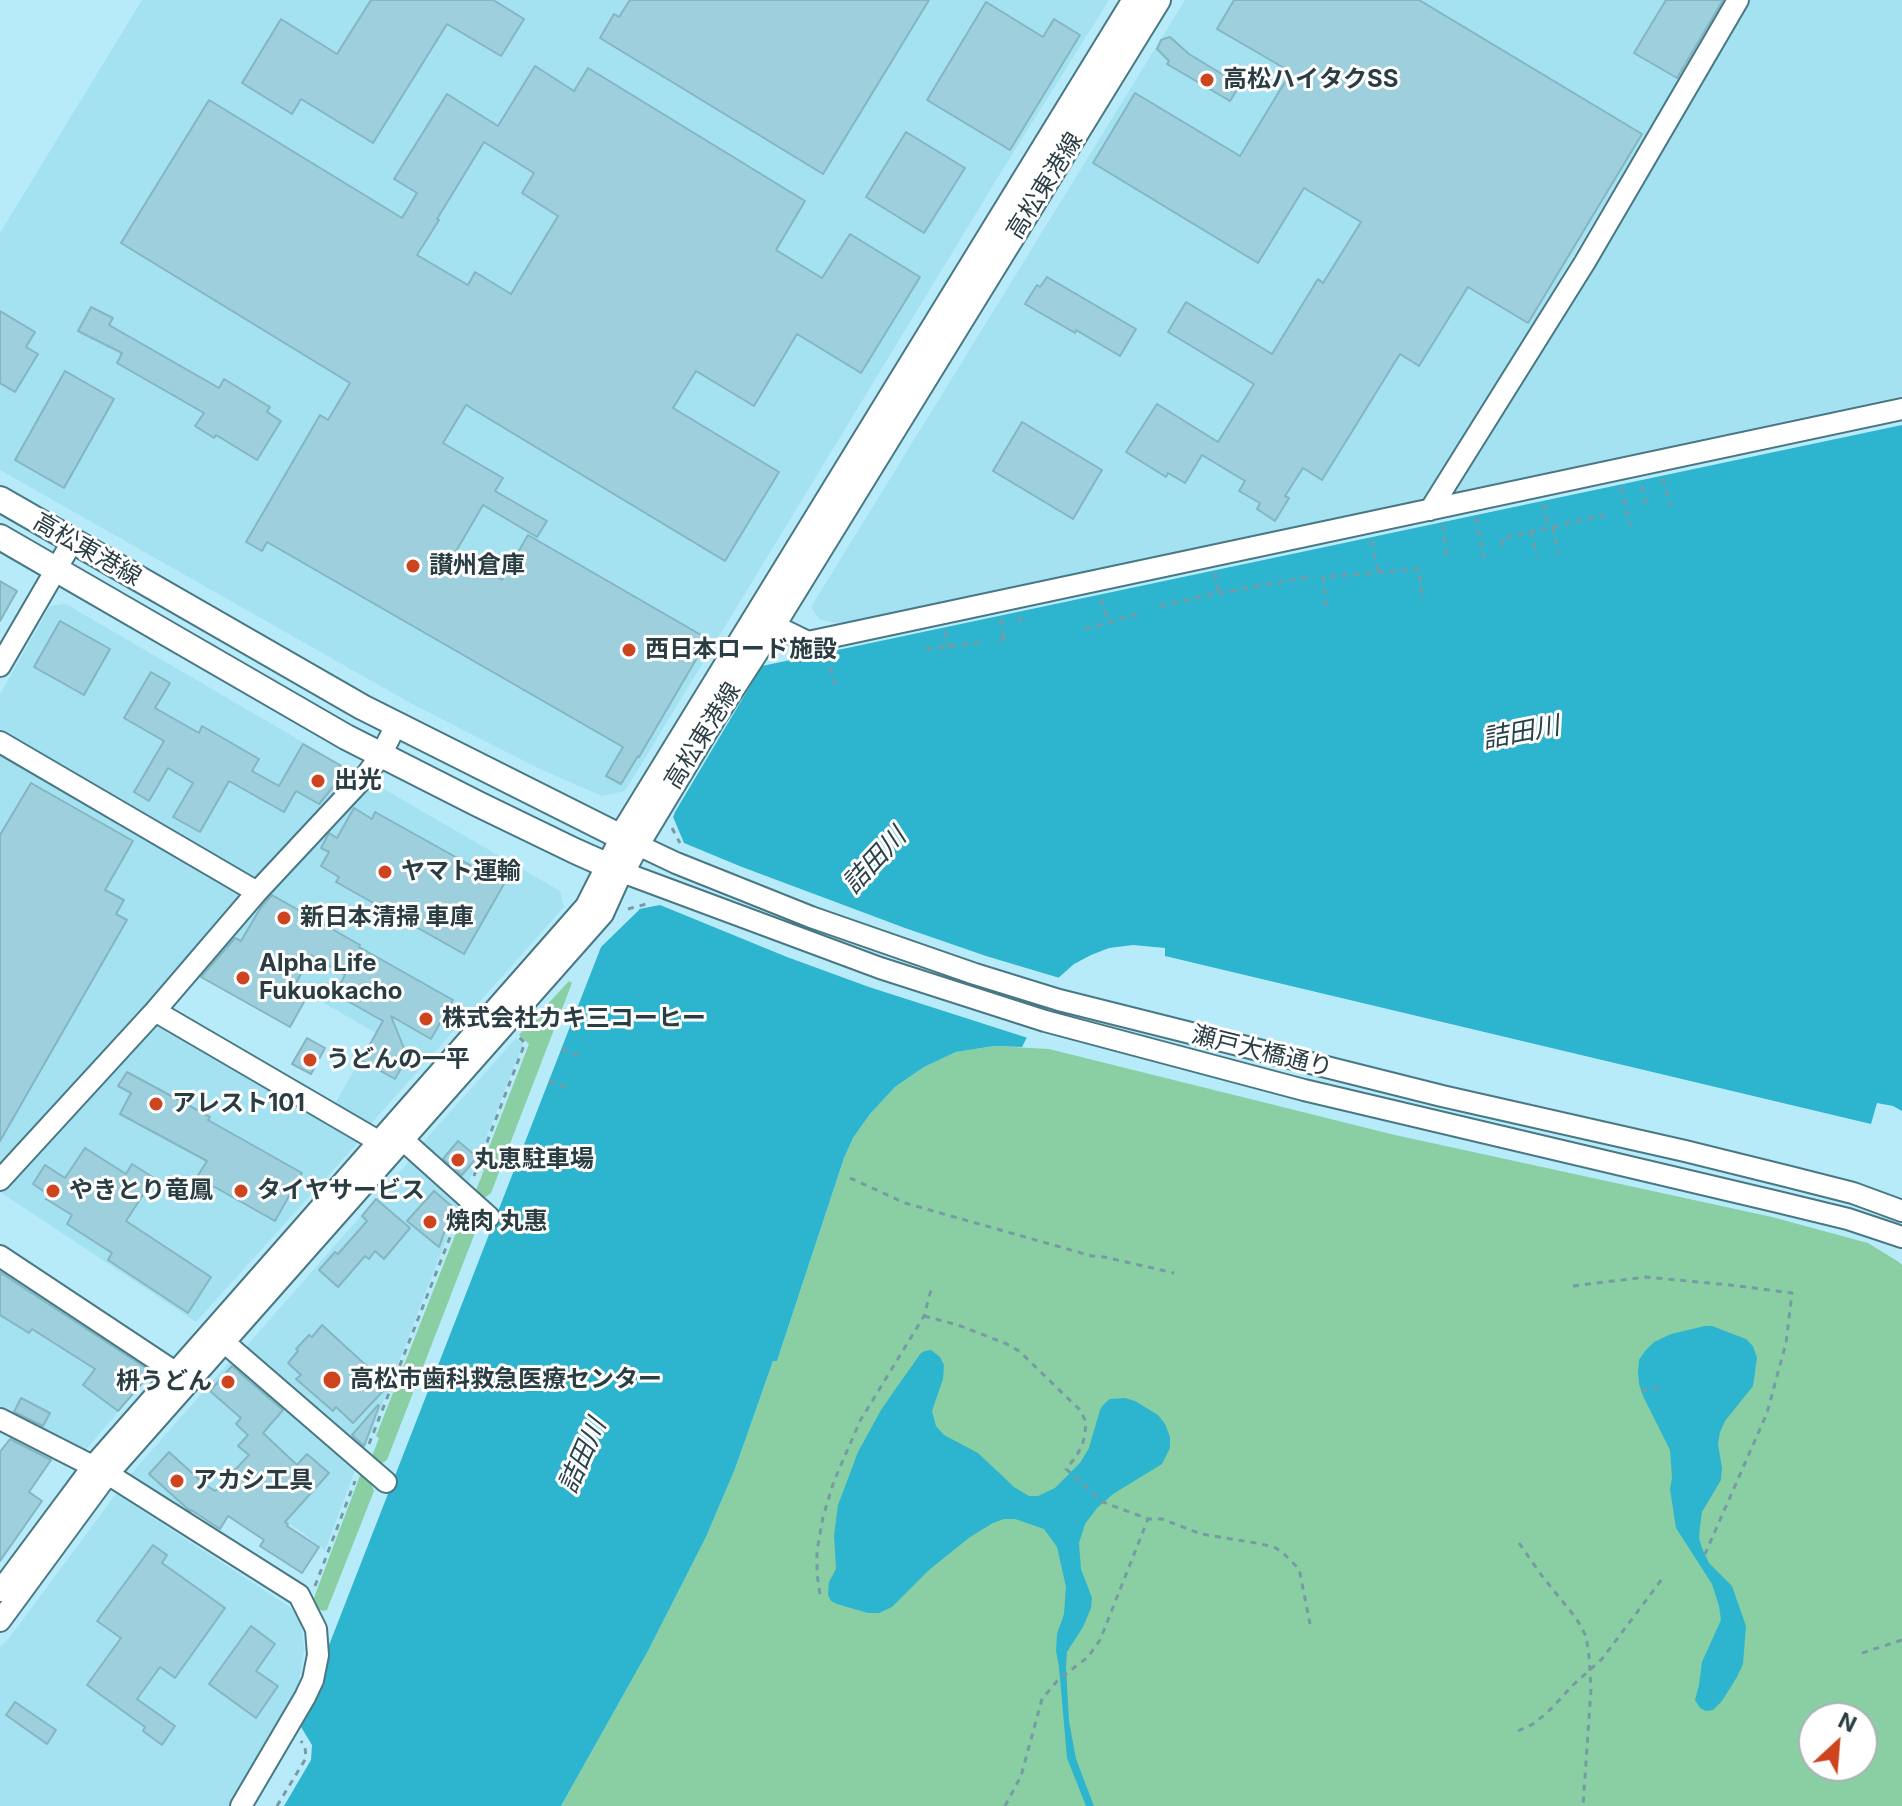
<!DOCTYPE html>
<html>
<head>
<meta charset="utf-8">
<style>
  body { margin:0 }
  #map { position:relative; width:1902px; height:1806px; overflow:hidden; background:#b8ebf9; font-family:Inter,sans-serif }
  canvas { display:block }
  .north { position:absolute; left:1798px; top:1702px; width:80px; height:80px; box-sizing:border-box; background:#fff; border:2px solid #a9b1b4; border-radius:50%; rotate:26deg; font-size:22px; font-weight:700; line-height:32px; text-align:center; color:#293d43 }
  .north::after { content:''; display:block; margin:auto; width:28px; height:36px; background:#cd441e; clip-path:polygon(50% 0,100% 100%,50% 72%,0 100%) }
</style>
</head>
<body>
<div id="map">
<canvas width="1902" height="1806"></canvas>
<div class="north">N</div>
</div>
<script>
const g = document.querySelector('canvas').getContext('2d');
g.lineJoin = 'round';
function fillPath(path, color) { g.fillStyle = color; g.fill(path, 'evenodd'); }
const poly = rows => new Path2D(rows.map(r => 'M' + r).join(''));
function stroke(path, color, width, dash) { g.strokeStyle = color; g.lineWidth = width; g.lineCap = dash ? 'butt' : 'round'; g.setLineDash(dash || []); g.stroke(path); }
function write(font, color, halo, rows, align = 'center') {
  g.font = font + ' Inter,"Noto Sans JP",sans-serif'; g.lineWidth = 6; g.setLineDash([]); g.textBaseline = 'middle'; g.strokeStyle = halo; g.fillStyle = color; for (const [text, x, y, turn = 0] of rows) {
    g.save(); g.translate(x, y); g.rotate((+turn || 0) * Math.PI / 180); g.textAlign = isNaN(turn) ? turn : align; if (halo) g.strokeText(text, 0, 0); g.fillText(text, 0, 0); g.restore();
  }
}
fillPath(poly([
  [142,0,1109,0,1003,169,625,791,602,796,540,769,414,705,0,470,0,233],
  [1185,0,1726,0,1429,498,851,622,835,623,819,619,811,607],
  [1748,0,1902,0,1902,396,1450,493],
  [66,604,356,773,264,874,251,876,0,730,0,694,50,606],
  [0,752,238,891,239,902,0,1166],
  [370,781,560,891,564,907,369,1126,334,1105,376,1033,221,944],
  [160,1023,362,1138,196,1322,0,1192,151,1024],
  [516,1038,523,1044,466,1189,418,1148],
  [411,1159,462,1199,362,1456,242,1351],
  [0,1265,157,1367,83,1453,0,1410],
  [232,1359,356,1468,325,1550,227,1476,191,1515,130,1475],
  [116,1494,290,1607,299,1620,302,1629,304,1649,298,1689,231,1806,0,1806,0,1647,10,1637]
]), '#a4e1f1');
fillPath(poly([
  [569,981,572,983,491,1193,483,1199,474,1195,484,1170,481,1168,529,1044,519,1035],
  [994,1046,1049,1049,1395,1135,1772,1217,1868,1243,1899,1262,1902,1265,1902,1806,561,1806,648,1651,706,1537,735,1469,773,1361,777,1361,844,1158,853,1138,870,1114,895,1087,924,1067,956,1052],
  [1814,1718,1862,1718,1862,1766,1814,1766],
  [465,1210,470,1210,477,1219,478,1225,387,1460,379,1465,370,1461,379,1438,376,1436],
  [361,1473,370,1481,374,1491,327,1610,323,1611,314,1607,312,1603]
]), '#8acfa3');
fillPath(poly([
  [1902,425,1902,1111,1893,1106,1877,1103,1871,1124,1165,956,1165,948,1133,945,1109,948,1091,955,1074,964,1056,980,1022,1047,994,1046,956,1052,924,1067,895,1087,870,1114,853,1138,844,1158,777,1361,773,1361,735,1469,706,1537,648,1651,561,1806,284,1806,311,1760,312,1745,301,1727,313,1701,324,1658,601,947,639,910,675,812,762,666],
  [1705,1326,1712,1326,1746,1339,1753,1346,1757,1358,1753,1386,1725,1421,1720,1432,1718,1444,1722,1468,1721,1480,1702,1512,1700,1526,1699,1538,1702,1548,1709,1563,1732,1586,1746,1626,1743,1664,1737,1677,1722,1701,1713,1710,1706,1711,1700,1708,1695,1700,1699,1685,1702,1662,1721,1620,1719,1606,1712,1584,1676,1528,1670,1489,1672,1478,1670,1450,1643,1396,1639,1384,1638,1372,1639,1360,1645,1351,1654,1342,1671,1334],
  [931,1350,940,1357,944,1365,943,1379,932,1411,936,1426,944,1435,978,1453,1014,1487,1029,1496,1038,1496,1055,1488,1080,1463,1089,1448,1100,1410,1103,1405,1110,1399,1125,1398,1135,1401,1158,1415,1165,1424,1170,1437,1170,1448,1162,1464,1113,1494,1097,1508,1085,1524,1079,1543,1081,1569,1092,1598,1091,1608,1083,1627,1067,1652,1066,1667,1069,1721,1076,1759,1094,1806,1086,1806,1067,1758,1059,1667,1056,1651,1057,1634,1064,1614,1066,1587,1057,1547,1044,1529,1015,1519,1004,1519,993,1523,970,1537,929,1570,892,1607,879,1613,868,1613,837,1604,831,1601,828,1595,829,1582,836,1569,834,1535,838,1505,858,1452,881,1410,899,1384,921,1353,925,1351]
]), '#2db4cf');
fillPath(poly([
  [671,812,684,843,742,867,905,928,986,956,1063,979,1059,982,1031,1039,869,987,787,957,660,905,634,910]
]), '#b8ebf9');
const building = poly([
  [371,0,493,0,524,19,501,56,447,24,373,143,301,99,292,114,242,83,281,19,337,54,371,0],
  [630,0,929,0,823,174,600,38,614,14,619,17,630,0],
  [1234,0,1419,0,1642,134,1528,323,1468,287,1419,366,1400,354,1322,480,1303,468,1285,496,1289,498,1275,521,1257,509,1260,503,1239,491,1245,481,1202,455,1185,483,1168,473,1166,477,1126,452,1157,404,1218,442,1254,384,1168,332,1186,302,1272,354,1318,279,1323,283,1361,222,1304,188,1258,263,1093,163,1135,93,1240,156,1291,72,1217,29,1234,0],
  [1666,0,1723,0,1677,78,1634,53,1666,0],
  [986,2,1043,37,1054,19,1080,35,1010,150,927,100,986,2],
  [1170,37,1189,54,1240,85,1230,101,1167,64,1169,61,1157,49,1161,40,1170,37],
  [535,66,574,91,588,68,805,201,776,250,822,278,850,234,920,277,861,373,797,334,754,406,696,371,673,408,779,472,725,561,466,405,443,443,503,478,495,491,547,521,537,537,483,505,455,553,502,580,528,535,708,639,639,757,638,756,621,784,606,776,623,747,267,542,262,551,246,542,320,415,328,420,350,383,121,243,209,100,402,218,417,193,394,179,447,94,498,126,535,66],
  [484,142,534,173,522,193,558,216,511,294,475,272,468,285,417,255,439,220,437,219,484,142],
  [906,132,965,168,924,233,866,197,906,132],
  [1047,277,1136,329,1120,356,1076,330,1075,333,1025,304,1037,285,1040,287,1047,277],
  [91,307,113,318,109,325,219,388,224,379,270,407,267,412,281,421,257,460,216,435,214,438,195,426,204,413,117,363,122,353,78,331,91,307],
  [0,311,35,332,26,347,38,354,15,392,0,383,0,311],
  [65,371,114,399,64,488,15,460,65,371],
  [1022,422,1102,470,1073,519,993,471,1022,422],
  [0,581,17,591,0,621,0,581],
  [60,621,110,649,84,695,34,667,60,621],
  [151,672,170,683,155,708,199,733,202,726,259,759,252,771,279,786,303,744,345,768,338,781,319,804,296,791,284,812,229,781,200,832,173,817,193,783,168,768,149,801,134,792,164,741,124,718,151,672],
  [31,783,133,841,105,890,124,900,116,914,127,920,0,1141,0,835,31,783],
  [354,808,372,819,375,812,504,884,464,954,336,882,339,877,321,866,329,852,321,848,328,835,329,833,337,838,354,808],
  [272,895,360,945,359,947,453,1000,431,1039,391,1016,405,1051,402,1062,404,1063,395,1079,361,1060,383,1021,335,994,345,975,311,955,295,985,309,993,290,1027,201,977,235,938,241,941,261,907,272,895],
  [307,1038,325,1048,311,1074,292,1064,307,1038],
  [127,1072,210,1117,208,1120,302,1173,275,1221,197,1177,207,1161,120,1114,131,1093,118,1086,127,1072],
  [458,1141,477,1157,462,1175,443,1159,458,1141],
  [85,1148,126,1174,132,1164,154,1178,126,1221,211,1277,188,1313,108,1260,112,1253,67,1224,72,1215,46,1199,49,1195,33,1184,45,1165,65,1178,85,1148],
  [434,1191,455,1209,449,1219,439,1247,407,1221,434,1191],
  [376,1199,410,1228,384,1259,375,1251,369,1259,365,1256,338,1287,319,1270,335,1252,338,1254,367,1221,362,1216,376,1199],
  [0,1272,152,1372,118,1411,83,1385,95,1369,32,1329,29,1333,0,1315,0,1272],
  [322,1325,381,1379,379,1383,385,1389,353,1423,336,1407,333,1411,296,1379,301,1375,288,1363,298,1351,296,1349,309,1335,312,1337,322,1325],
  [232,1366,283,1410,263,1433,297,1465,307,1454,329,1473,285,1522,288,1524,287,1526,319,1547,302,1573,260,1546,264,1540,228,1516,220,1529,191,1510,190,1511,149,1474,169,1452,203,1483,215,1491,249,1455,238,1446,248,1435,236,1424,241,1418,210,1391,232,1366],
  [21,1398,50,1413,43,1426,14,1412,21,1398],
  [378,1405,379,1406,364,1446,352,1435,378,1405],
  [10,1439,51,1460,29,1492,42,1501,0,1561,0,1452,10,1439],
  [153,1545,167,1555,162,1563,225,1608,175,1678,160,1667,137,1699,175,1726,162,1745,143,1731,145,1727,87,1685,121,1638,97,1621,153,1545],
  [251,1626,275,1644,256,1671,278,1686,256,1718,209,1684,251,1626],
  [15,1702,56,1730,47,1744,6,1715,15,1702]
]);
fillPath(building, '#9dcfdc');
stroke(building, '#84b6c2', 2);
const minor = poly([
  [1430,510,1585,262,1738,0],
  [759,618,808,642,1902,409],
  [0,666,72,542],
  [0,742,257,892],
  [155,1011,378,1141],
  [393,1131,489,1217],
  [0,1180,155,1011,257,892,367,774,381,755,396,725],
  [0,1256,175,1372],
  [217,1336,386,1482],
  [0,1419,108,1474,299,1595,316,1629,318,1655,313,1680,305,1697,241,1806],
  [0,1591,93,1466,586,906,621,837,676,863,811,917,975,974,1059,1000,1442,1096,1685,1151,1786,1176,1853,1193,1902,1211],
  [0,1621,108,1474,603,914,622,872,880,968,1045,1021,1304,1090,1778,1202,1848,1219,1902,1237]
]);
const major = poly([
  [0,499,362,707,621,837,1135,0],
  [0,537,346,737,478,804,575,851,622,872,637,844,713,718,773,625,1158,0]
]);
stroke(minor, '#487884', 24);
stroke(major, '#487884', 28);
stroke(poly([
  [1663,478,1670,505],
  [1642,486,1646,505],
  [1621,487,1630,526],
  [1544,504,1548,528],
  [1476,518,1484,558],
  [1443,525,1447,557],
  [1553,527,1558,554],
  [1531,531,1537,557],
  [1372,541,1378,572],
  [1503,546,1502,538,1605,515],
  [1215,573,1218,593],
  [1101,599,1108,622],
  [1160,606,1218,593,1314,576],
  [1326,606,1323,577,1419,569,1423,601],
  [1020,616,1021,628],
  [1001,619,1004,639],
  [1085,629,1141,613],
  [945,631,948,647],
  [999,640,1011,638],
  [926,649,983,642],
  [827,656,835,684],
  [672,828,680,843],
  [628,909,650,903],
  [562,1049,581,1057],
  [549,1081,571,1089],
  [474,1176,525,1043,518,1036],
  [850,1178,905,1203,1092,1256,1104,1257,1174,1273],
  [1573,1286,1646,1277,1730,1285,1792,1293,1786,1343,1767,1413,1705,1554],
  [924,1316,958,1325,1007,1344,1019,1351,1080,1410,1086,1422,1085,1434,1082,1446,1075,1458,1066,1469,1103,1502,1148,1519,1162,1519,1201,1534,1262,1544,1276,1548,1284,1554,1297,1567,1300,1573,1310,1624],
  [1641,1391,1658,1388],
  [369,1444,458,1217],
  [1519,1543,1542,1576,1576,1618,1586,1636,1589,1656,1591,1689,1583,1806],
  [315,1586,355,1481],
  [820,1594,817,1574,817,1551,823,1517,834,1481,860,1421,924,1316,931,1290],
  [1862,1653,1902,1640],
  [1518,1731,1533,1724,1548,1712,1573,1685,1602,1659,1662,1579],
  [277,1806,306,1758,305,1747,301,1741],
  [1005,1806,1021,1776,1042,1699,1058,1680,1088,1657,1100,1640,1148,1519]
]), '#769ba5', 3, [6, 6]);
stroke(minor, '#fff', 20);
stroke(major, '#fff', 24);
for (const [x, y, r, color] of [
  [1207,80,8,"#cd441e"],
  [413,566,8,"#cd441e"],
  [629,650,8,"#cd441e"],
  [318,781,8,"#cd441e"],
  [385,872,8,"#cd441e"],
  [284,918,8,"#cd441e"],
  [243,978,8,"#cd441e"],
  [426,1019,8,"#cd441e"],
  [310,1060,8,"#cd441e"],
  [156,1104,8,"#cd441e"],
  [458,1160,8,"#cd441e"],
  [53,1191,8,"#cd441e"],
  [241,1191,8,"#cd441e"],
  [430,1222,8,"#cd441e"],
  [332,1380,10,"#cd441e"],
  [228,1382,8,"#cd441e"],
  [177,1481,8,"#cd441e"]
]) { const dot = new Path2D(); dot.arc(x, y, r, 0, 2 * Math.PI); g.fillStyle = color; g.fill(dot); stroke(dot, '#fff', 3); }
write('bold 24px', '#293d43', '#fff', [
  ["高松ハイタクSS",1223,80],
  ["讃州倉庫",429,566],
  ["西日本ロード施設",645,650],
  ["出光",334,781],
  ["ヤマト運輸",401,872],
  ["新日本清掃 車庫",300,918],
  ["Alpha Life",259,964],
  ["Fukuokacho",259,992],
  ["株式会社カキ三コーヒー",442,1019],
  ["うどんの一平",326,1060],
  ["アレスト101",172,1104],
  ["丸恵駐車場",474,1160],
  ["やきとり竜鳳",69,1191],
  ["タイヤサービス",257,1191],
  ["焼肉 丸惠",446,1222],
  ["高松市歯科救急医療センター",350,1380],
  ["枡うどん",212,1382,"right"],
  ["アカシ工具",193,1481]
], 'left');
write('24px', '#293d43', '#fff', [
  ["高松東港線",1045,186,-58],
  ["高松東港線",87,550,30],
  ["高松東港線",703,736,-58],
  ["瀬戸大橋通り",1262,1052,14]
]);
write('italic 26px', '#264148', '#fff', [
  ["詰田川",1521,733,-11],
  ["詰田川",875,861,-47],
  ["詰田川",583,1456,-66]
]);
</script>
</body>
</html>
